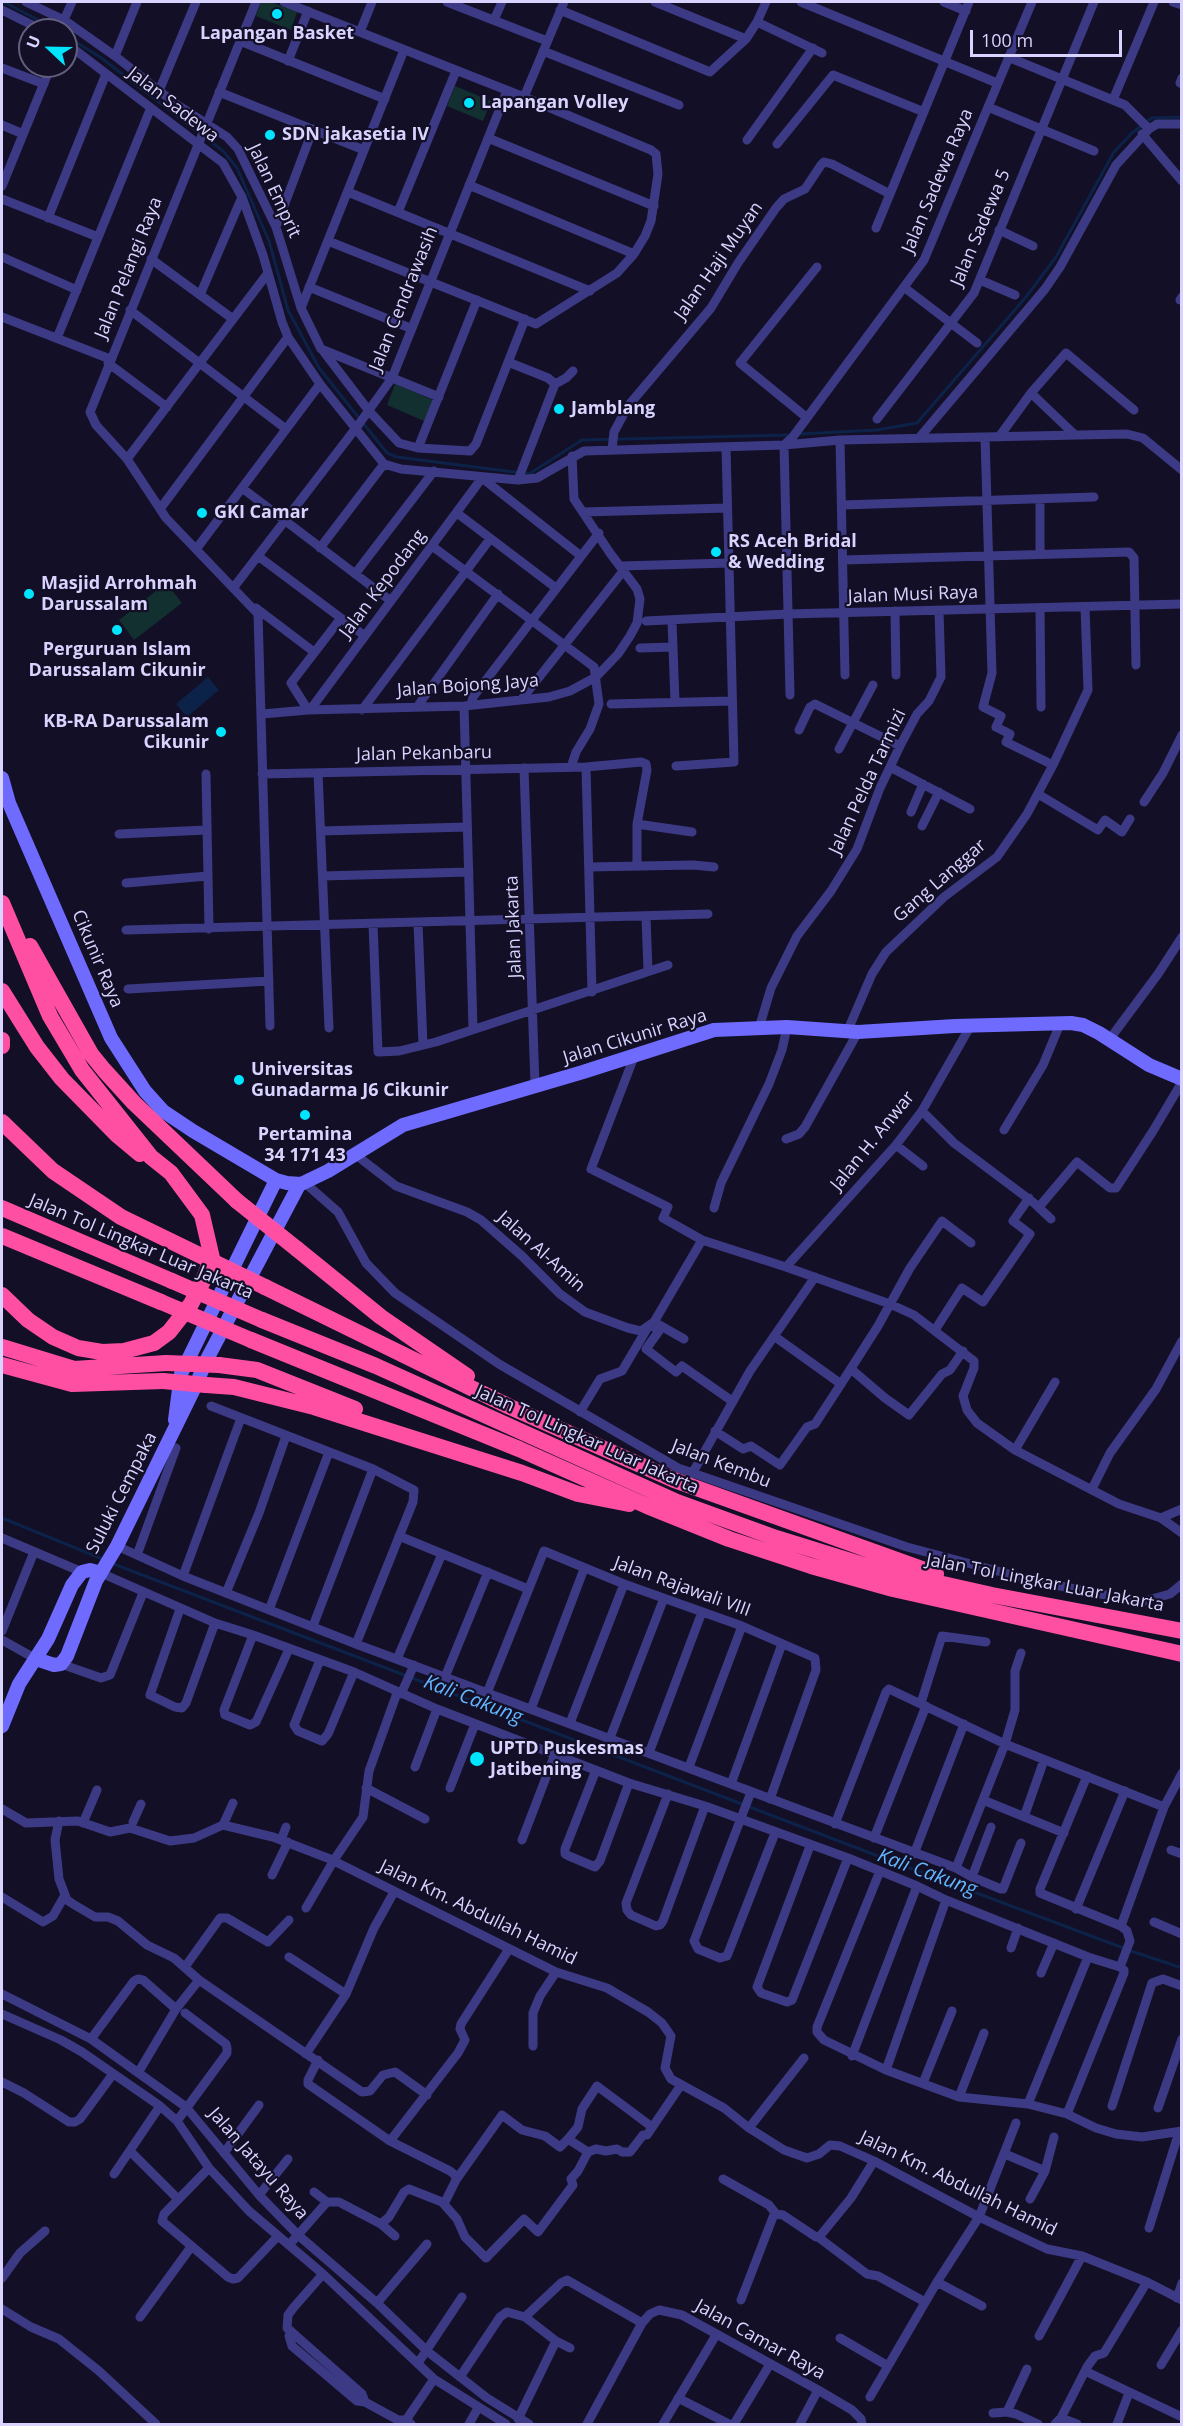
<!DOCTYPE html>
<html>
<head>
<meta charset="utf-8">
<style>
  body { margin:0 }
  #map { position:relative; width:1183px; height:2426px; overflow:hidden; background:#130f26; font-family:"Open Sans",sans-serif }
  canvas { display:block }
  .frame { position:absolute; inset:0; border:3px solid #d9d4ff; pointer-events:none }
  .north { position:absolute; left:18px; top:18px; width:60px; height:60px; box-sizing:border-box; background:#130f26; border:2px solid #625e7d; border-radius:50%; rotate:292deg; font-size:16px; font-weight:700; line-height:24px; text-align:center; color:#d9d4ff }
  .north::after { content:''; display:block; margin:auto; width:21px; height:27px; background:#00e5ff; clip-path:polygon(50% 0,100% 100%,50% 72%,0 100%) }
  .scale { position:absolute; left:970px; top:30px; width:152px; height:27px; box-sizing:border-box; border:3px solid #d9d4ff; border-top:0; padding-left:8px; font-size:18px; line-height:21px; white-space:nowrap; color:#d9d4ff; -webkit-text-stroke:4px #130f26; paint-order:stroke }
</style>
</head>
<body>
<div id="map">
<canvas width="1183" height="2426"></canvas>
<div class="frame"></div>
<div class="north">U</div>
<div class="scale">100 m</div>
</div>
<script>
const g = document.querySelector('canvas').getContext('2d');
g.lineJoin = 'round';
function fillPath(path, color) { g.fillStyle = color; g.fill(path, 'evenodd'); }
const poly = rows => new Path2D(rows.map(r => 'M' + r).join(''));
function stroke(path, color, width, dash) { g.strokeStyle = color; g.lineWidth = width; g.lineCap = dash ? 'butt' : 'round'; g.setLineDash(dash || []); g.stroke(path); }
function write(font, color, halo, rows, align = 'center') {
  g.font = font + ' "Open Sans",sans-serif'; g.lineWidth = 4.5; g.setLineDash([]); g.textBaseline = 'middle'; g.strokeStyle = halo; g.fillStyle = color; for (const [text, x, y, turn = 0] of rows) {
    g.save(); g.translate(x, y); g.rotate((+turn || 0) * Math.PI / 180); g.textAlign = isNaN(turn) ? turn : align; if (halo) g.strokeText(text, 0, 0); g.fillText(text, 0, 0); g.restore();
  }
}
fillPath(poly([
  [261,2,271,2,297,12,291,30,256,16],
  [455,86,491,101,483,121,447,106],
  [395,384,433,400,424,421,387,405],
  [166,583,182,603,134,640,119,620]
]), '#12302f');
fillPath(poly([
  [208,677,219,690,187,717,176,704]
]), '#0c2248');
stroke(poly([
  [4,2,57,30],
  [66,36,100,57,223,151,237,168,269,241,288,310,319,368,387,453,397,457,529,474,582,440,790,435],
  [799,434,877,430,917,423,1026,297,1056,257,1114,152,1132,133,1152,118,1182,117],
  [2,1518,105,1560],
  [111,1563,878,1856,1134,1952,1182,1968]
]), '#0c2248', 3);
stroke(poly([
  [26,2,64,20,115,56,176,104,227,137,238,149,276,227,301,308,321,349,439,397],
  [256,2,90,412,96,425,127,459,166,518,258,614,270,1026],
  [284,2,524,97,651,150,656,154,658,174,651,221,645,236,634,254,617,273,536,324,328,241],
  [447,2,547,41],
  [655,2,746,39],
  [801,2,997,83],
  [944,2,966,11],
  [1173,2,1182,5],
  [2,10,42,30],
  [560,10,710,72,746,39,757,22,766,2],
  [64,20,72,2],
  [494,20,502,2],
  [757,22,822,53],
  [360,32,372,2],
  [240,41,385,99],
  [66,43,223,163,242,197,263,255,282,322,288,337,320,384,384,464,401,469,518,480,537,478,584,451,784,445,840,440,1127,434,1143,438,1182,470],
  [543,51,679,105],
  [115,56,137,2],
  [1008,57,1125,105,1149,129],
  [288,61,308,11],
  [2,68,44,84],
  [1180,83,1182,78],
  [159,91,196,2],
  [219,92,364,150],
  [524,97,564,2],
  [1113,100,1154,2],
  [988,107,1094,151],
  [2,125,23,134],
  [1142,134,1182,181],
  [488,138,654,206],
  [747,140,813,48],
  [777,144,833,75,924,112],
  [469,185,634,254],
  [2,186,51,66],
  [348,192,590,291],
  [2,199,98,237],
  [398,212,456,71],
  [48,218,106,74],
  [276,227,313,129],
  [876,228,969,2],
  [999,230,1033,246],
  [2,257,77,290],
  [151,259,233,319],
  [980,280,1015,295],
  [309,287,410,328],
  [905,288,977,343],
  [200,295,242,197],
  [1180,300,1182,297],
  [301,308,404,50],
  [130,310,286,429],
  [2,317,110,359],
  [57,338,150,110],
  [324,352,369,411,399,443,418,448,470,451,476,444,525,319],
  [508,362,548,378,555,384,518,480],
  [108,363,167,407],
  [555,384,566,378,573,371],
  [1031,393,1075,435],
  [806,417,740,363,817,267],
  [877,419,974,293,1094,2],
  [985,437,992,673,983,707,1001,716,996,727,1010,734,1006,742,1053,765],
  [999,437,1031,393,1066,353,1134,410],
  [919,438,1045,289,1060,267,1116,165,1149,129,1157,124,1182,124],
  [840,440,845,675],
  [418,448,477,300],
  [612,449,614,432,628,406,711,308,738,263,776,208,784,199,805,189,821,165,824,162,832,164,890,194],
  [127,459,268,273],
  [242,488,391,601],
  [1040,499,1040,554],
  [842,505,1094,497],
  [160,509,288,337],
  [584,512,727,508],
  [457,513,556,588],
  [432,546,594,667,599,704,590,729,576,752,571,767],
  [197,548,320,384],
  [320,548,384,464],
  [258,556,365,636],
  [843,560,1129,552,1134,558,1136,665],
  [621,566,729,563],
  [355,574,434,471],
  [234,587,359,424,392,378,507,91],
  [256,608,314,652],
  [1040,608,1041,707],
  [895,611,896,675],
  [646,621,788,614,1182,604],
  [672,621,675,702],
  [640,648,673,647],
  [790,695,784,445,792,438,924,260,1032,2],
  [521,700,624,570],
  [611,704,732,701],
  [471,705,473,697,599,533],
  [464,706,473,1029],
  [417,707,498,594],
  [308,710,291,683,341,618],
  [310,710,482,478,581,556],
  [362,710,490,539],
  [262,714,308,710,464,706,549,697,570,691,596,677,618,654,630,636,637,623,640,599,637,589,610,553,574,499,572,456],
  [799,730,810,707,815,704,900,746],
  [839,749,873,685],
  [676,766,734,762,726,447],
  [586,767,592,992],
  [890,767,970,809],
  [524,768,535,1085],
  [318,773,329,1028],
  [206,774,209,929],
  [262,774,586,767,641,762,646,764,647,770,637,824,637,865],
  [1038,794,1098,830,1105,820,1122,832,1130,819],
  [1144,802,1163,773,1182,735],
  [911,812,923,784],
  [637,824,692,832],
  [922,826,939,792],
  [321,831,467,827],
  [119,834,207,830],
  [589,867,693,865,714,867],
  [323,876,469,872],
  [126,883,208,876],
  [646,916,648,971],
  [418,923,423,1045],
  [373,924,378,1052,399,1051,436,1042,668,965],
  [126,930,708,914],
  [128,989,269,981],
  [759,1028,771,988,797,936,831,891,857,849,880,788,900,746,917,714,929,701,941,677,939,610],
  [847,1032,872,974,886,952,944,897,997,857,1027,814,1053,765,1088,690,1085,607],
  [1109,1040,1158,974,1182,937],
  [634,1057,591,1169,668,1207,663,1218,702,1240,786,1267,890,1304,914,1315,974,1361,974,1368,963,1396,967,1410,977,1423,1015,1450,1119,1504,1161,1518,1182,1533],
  [922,1111,954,1143,1034,1203,1051,1219],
  [1004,1130,1043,1065,1060,1024],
  [786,1139,799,1134,805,1127,858,1032],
  [896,1145,923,1166],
  [356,1155,396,1186,467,1212,481,1220,522,1256,560,1294,585,1312,628,1328,641,1331,654,1322,702,1240],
  [305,1183,338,1212,366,1263,395,1293,499,1364,678,1468,907,1547,1035,1581,1141,1602,1170,1594,1182,1584],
  [1039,1207,1077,1162,1110,1188,1116,1188,1153,1131,1182,1082],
  [714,1208,721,1183,769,1084,782,1050,787,1027],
  [786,1267,896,1145,922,1111,971,1025],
  [654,1322,684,1339],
  [651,1325,659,1331,646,1349,676,1372,682,1366,732,1401],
  [935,1330,962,1288,983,1302,1030,1234,1013,1221,1029,1198],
  [774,1336,841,1384],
  [851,1369,885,1398,909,1415,942,1374,950,1370,963,1351],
  [211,1406,373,1469,414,1490,413,1502,356,1644],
  [580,1412,600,1379,622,1371,648,1327],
  [715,1431,743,1449,751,1446,780,1465,807,1427,815,1424,841,1384,878,1326,910,1268,942,1221,971,1243],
  [1015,1450,1055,1382],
  [692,1474,750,1371,815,1277],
  [1092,1489,1110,1453,1156,1389,1182,1341],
  [1161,1518,1182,1509],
  [399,1536,528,1589],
  [2,1538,82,1572],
  [117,1546,183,1576,356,1644,956,1868,972,1877,1001,1889,1003,1889,1021,1843],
  [137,1555,176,1448],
  [101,1573,215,1623,253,1635,354,1672,437,1709,629,1783,705,1806,848,1858,917,1886,946,1900,1088,1957,1120,1967],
  [183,1576,241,1418],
  [226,1593,259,1513,286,1436],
  [180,1609,150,1695,175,1707,182,1708,186,1703,215,1623],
  [269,1610,329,1452],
  [313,1626,373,1469],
  [2,1631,34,1552],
  [253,1635,224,1710,225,1715,228,1716,250,1725,256,1722,289,1649],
  [2,1640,36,1659],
  [397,1659,442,1554],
  [320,1660,294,1725,298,1731,322,1741,328,1734,354,1672],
  [61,1664,101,1678,110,1675,143,1593],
  [445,1677,488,1572],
  [487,1693,544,1551,624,1584,742,1626,815,1658,816,1670,770,1799],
  [401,1694,414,1665],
  [921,1703,942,1636,986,1642],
  [531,1709,584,1569],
  [570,1723,624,1584],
  [610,1738,664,1598],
  [649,1753,702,1612],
  [415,1767,437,1709],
  [689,1767,742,1626],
  [596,1770,565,1849,565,1854,569,1856,595,1867,600,1861,629,1783],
  [731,1784,782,1644],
  [366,1788,425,1819],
  [450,1788,475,1724],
  [751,1792,694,1941,698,1949,720,1958,727,1956,775,1833],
  [668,1794,626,1903,627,1910,631,1915,656,1926,660,1925,663,1921,705,1806],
  [983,1800,1064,1833],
  [2,1809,26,1823,78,1821,110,1832,130,1828,170,1841,194,1838,223,1825,273,1837,330,1859,556,1972,607,1988,648,2012,662,2023,671,2036,665,2068,671,2079,724,2108,749,2128,784,2150,807,2158,819,2154,830,2145,840,2146,874,2161,979,2217,1047,2249,1082,2256,1147,2282,1182,2300],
  [1024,1817,1044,1760],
  [59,1821,55,1840,59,1879,67,1900,73,1904,95,1917,108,1917,118,1921,147,1945,174,1958,199,1980,362,2092,370,2091,383,2075,395,2072,427,2095],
  [133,1822,141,1804],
  [83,1823,97,1790],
  [835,1824,886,1692,889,1689,1005,1744,1164,1807],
  [223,1825,233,1803],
  [874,1838,926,1706],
  [281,1840,286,1827],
  [522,1840,555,1754],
  [810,1846,757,1987,761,1993,787,2002,792,2000,848,1858],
  [1171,1850,1182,1854],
  [914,1854,964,1724],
  [956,1868,1005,1744,1015,1710,1015,1671,1021,1653],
  [880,1871,817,2027,817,2032,824,2040,886,2070,959,2097,1028,2104,1067,2114,1096,2128,1116,2134,1142,2137,1182,2131],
  [272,1875,288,1842],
  [972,1877,991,1827],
  [2,1897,43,1922,53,1916,65,1895],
  [306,1908,334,1860,363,1817,369,1771,397,1693],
  [1076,1909,1125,1791],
  [1154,1922,1182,1934],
  [1121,1926,1164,1807,1182,1773],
  [1011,1948,1018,1928],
  [289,1957,346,1994],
  [185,1967,220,1918,227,1918,268,1942,289,1920],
  [1041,1973,1054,1943],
  [2,1994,91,2039,186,2107,259,2195,298,2235,377,2303,427,2351,487,2398,529,2424],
  [2,2014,61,2040,82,2052,160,2106,177,2121,209,2168,249,2211,323,2274,434,2379,506,2424],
  [91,2039,134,1981,138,1979,143,1980,176,2009],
  [533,2046,533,2013,540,1996,556,1972],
  [306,2054,346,1994,374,1928,394,1892],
  [852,2056,917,1886],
  [886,2070,946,1900],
  [138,2073,176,2009,199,1980],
  [2,2082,24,2093,69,2122,75,2122,80,2119,113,2074],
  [923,2083,952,2011],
  [959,2097,984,2033],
  [1028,2104,1088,1957],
  [1112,2106,1152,1983,1163,1979,1182,1986],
  [1158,2108,1182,2039],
  [1067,2114,1124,1973,1124,1970,1120,1967,1130,1941,1127,1931,1121,1926,1040,1893,1040,1889,1087,1776],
  [177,2121,227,2053,227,2048,226,2044,185,2013],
  [749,2128,804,2058],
  [568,2139,578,2127,582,2109,597,2086,652,2127],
  [390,2141,458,2053,465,2040,460,2029,461,2024,509,1949],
  [130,2151,178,2199],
  [224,2153,259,2105],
  [1005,2154,1045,2171],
  [209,2168,164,2214,162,2221,228,2277,233,2279,238,2278,278,2236],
  [114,2174,160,2106],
  [723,2179,769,2205,776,2214],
  [456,2180,502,2115,522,2130,545,2136,560,2147,568,2139,588,2152,596,2149,606,2151,617,2149,622,2152,630,2152,643,2135,647,2135,681,2085],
  [314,2192,327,2202],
  [259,2195,288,2159],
  [1030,2199,1045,2171,1054,2137],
  [442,2202,457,2219,465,2237,486,2258,524,2219,538,2232,573,2185,571,2179,578,2171,588,2152],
  [381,2224,395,2236],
  [1149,2228,1179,2132],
  [818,2237,867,2274,878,2276,925,2302],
  [289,2245,327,2202,339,2202,381,2224,389,2217,404,2192,409,2189,442,2202,446,2200,456,2180,455,2175,450,2171,390,2141,308,2084,308,2080,318,2060],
  [323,2274,294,2307,288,2315,287,2328,362,2394,365,2402],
  [2,2278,20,2253,45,2231],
  [937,2282,982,2306],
  [1177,2298,1182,2283],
  [741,2300,773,2217,776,2214,783,2215,816,2237,820,2236,851,2198,874,2161],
  [377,2303,427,2244],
  [2,2309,31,2327,59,2339,99,2371,156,2424],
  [140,2317,191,2247],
  [525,2317,561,2283,567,2280,642,2323],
  [291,2331,289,2336,292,2346,357,2401,365,2402,398,2420,406,2420,411,2424],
  [1039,2336,1082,2256],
  [840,2338,888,2366],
  [418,2363,462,2297],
  [1161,2365,1182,2330],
  [1085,2371,1182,2417],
  [460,2377,500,2317,507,2312,525,2317,556,2341,570,2348],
  [870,2397,937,2282,979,2217,1016,2123],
  [678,2398,729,2424],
  [1007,2412,1027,2369],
  [993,2413,1007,2412,1016,2414,1038,2424],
  [1061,2418,1087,2367,1095,2356,1104,2353,1147,2282],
  [518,2419,556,2341],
  [406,2420,434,2379],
  [469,2424,478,2408],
  [587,2424,642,2323,650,2314,659,2310,682,2315,818,2390,852,2410,861,2419,862,2424],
  [663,2424,716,2335],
  [734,2424,770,2364],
  [800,2424,818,2390],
  [1055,2424,1061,2418,1077,2424],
  [1117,2424,1129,2393]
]), '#3d3a85', 9);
stroke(poly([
  [2,778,9,803,111,1038,145,1091,163,1111,193,1131,276,1180,287,1183,301,1184,328,1171,403,1125,583,1072,714,1030,787,1027,858,1032,955,1026,1071,1023,1083,1025,1099,1033,1149,1065,1182,1079],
  [175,1420,181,1374,276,1180],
  [36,1659,54,1665,61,1664,67,1656,96,1581,117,1546,195,1387,206,1361,299,1185],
  [2,1726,19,1684,48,1639,72,1585,82,1572,90,1570,101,1573]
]), '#6f6bff', 14);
stroke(poly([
  [2,903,50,1016,82,1070,151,1157,171,1173,202,1215,212,1258,202,1283,191,1304,169,1332,154,1343,124,1351,102,1352,78,1348,53,1337,28,1320,2,1295],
  [30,946,91,1054,104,1070,134,1103,237,1201],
  [2,991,37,1047,62,1079,116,1134,140,1154],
  [2,1040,2,1046],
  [2,1208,172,1281],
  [2,1236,161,1302],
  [297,1249,381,1317,467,1376],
  [265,1287,510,1407,674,1480,936,1574],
  [262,1320,376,1366,677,1502,776,1538,876,1569,992,1595,1182,1631],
  [251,1340,519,1449,647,1506,729,1539,811,1566,893,1589,1182,1654],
  [2,1347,74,1369,166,1363],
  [2,1365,72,1384,163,1381],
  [219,1365,257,1370,355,1409],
  [206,1385,234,1387,314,1407,522,1473,578,1494,629,1504]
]), '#ff4fa3', 16);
stroke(poly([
  [2,1122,53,1171,121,1217,265,1287],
  [237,1201,297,1249],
  [172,1281,262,1320],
  [161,1302,251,1340],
  [166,1363,219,1365],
  [163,1381,206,1385]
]), '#ff4fa3', 16);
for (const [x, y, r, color] of [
  [277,14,6,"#00e5ff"],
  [469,103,6,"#00e5ff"],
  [270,135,6,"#00e5ff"],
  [559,409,6,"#00e5ff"],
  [202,513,6,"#00e5ff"],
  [716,552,6,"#00e5ff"],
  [29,594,6,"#00e5ff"],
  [117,630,6,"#00e5ff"],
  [221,732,6,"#00e5ff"],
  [239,1080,6,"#00e5ff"],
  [305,1115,6,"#00e5ff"],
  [477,1759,8,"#00e5ff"]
]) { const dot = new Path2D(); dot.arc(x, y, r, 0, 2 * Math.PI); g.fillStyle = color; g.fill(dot); stroke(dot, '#130f26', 2); }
write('bold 18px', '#d9d4ff', '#130f26', [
  ["Lapangan Basket",277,34,"center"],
  ["Lapangan Volley",481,103],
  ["SDN jakasetia IV",282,135],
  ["Jamblang",571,409],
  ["GKI Camar",214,513],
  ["RS Aceh Bridal",728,542],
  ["& Wedding",728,563],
  ["Masjid Arrohmah",41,584],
  ["Darussalam",41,605],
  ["Perguruan Islam",117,650,"center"],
  ["Darussalam Cikunir",117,671,"center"],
  ["KB-RA Darussalam",209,722,"right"],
  ["Cikunir",209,743,"right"],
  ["Universitas",251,1070],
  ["Gunadarma J6 Cikunir",251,1091],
  ["Pertamina",305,1135,"center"],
  ["34 171 43",305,1156,"center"],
  ["UPTD Puskesmas",490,1749],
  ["Jatibening",490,1770]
], 'left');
write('18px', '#d9d4ff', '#130f26', [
  ["Jalan Sadewa",173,105,38],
  ["Jalan Sadewa Raya",938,181,-67],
  ["Jalan Emprit",274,191,65],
  ["Jalan Sadewa 5",981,228,-67],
  ["Jalan Haji Muyan",719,261,-55],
  ["Jalan Pelangi Raya",129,268,-68],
  ["Jalan Cendrawasih",404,299,-68],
  ["Jalan Kepodang",383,584,-53],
  ["Jalan Musi Raya",913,595,-2],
  ["Jalan Bojong Jaya",468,686,-4],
  ["Jalan Pekanbaru",424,754,-1],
  ["Jalan Pelda Tarmizi",868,782,-65],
  ["Gang Langgar",940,881,-41],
  ["Jalan Jakarta",514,927,-92],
  ["Cikunir Raya",97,959,67],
  ["Jalan Cikunir Raya",635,1037,-17],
  ["Jalan H. Anwar",873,1141,-51],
  ["Jalan Tol Lingkar Luar Jakarta",141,1247,23],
  ["Jalan Al-Amin",541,1252,42],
  ["Jalan Tol Lingkar Luar Jakarta",587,1440,24],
  ["Jalan Kembu",721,1464,21],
  ["Suluki Cempaka",122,1493,-63],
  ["Jalan Tol Lingkar Luar Jakarta",1045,1583,11],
  ["Jalan Rajawali VIII",682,1587,20],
  ["Jalan Km. Abdullah Hamid",478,1913,26],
  ["Jalan Jatayu Raya",258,2164,49],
  ["Jalan Km. Abdullah Hamid",958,2184,26],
  ["Jalan Camar Raya",760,2340,29]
]);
write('italic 20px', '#62b6ff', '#130f26', [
  ["Kali Cakung",473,1700,21],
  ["Kali Cakung",927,1873,20]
]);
</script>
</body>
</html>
